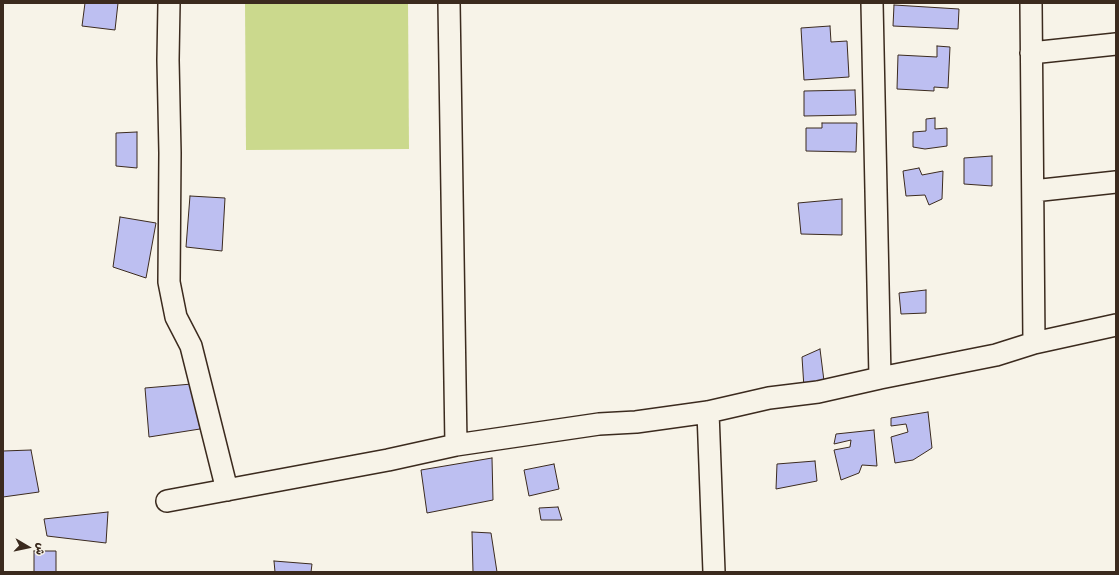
<!DOCTYPE html>
<html>
<head>
<meta charset="utf-8">
<style>
  body { margin:0 }
  #map { position:relative; width:1119px; height:575px; overflow:hidden; background:#f7f3e8; font-family:"Balsamiq Sans","Playpen Sans Arabic",sans-serif }
  canvas { display:block }
  .frame { position:absolute; inset:0; border:4px solid #3b2a1e; pointer-events:none }
  .north { position:absolute; left:8px; top:527px; width:40px; height:40px; -webkit-text-stroke:3px #f7f3e8; paint-order:stroke; rotate:99deg; font-size:11px; font-weight:700; line-height:16px; text-align:center; color:#3b2a1e }
  .north::after { content:''; display:block; margin:auto; width:14px; height:18px; background:#3b2a1e; clip-path:polygon(50% 0,100% 100%,50% 72%,0 100%) }
</style>
</head>
<body>
<div id="map">
<canvas width="1119" height="575"></canvas>
<div class="frame"></div>
<div class="north">ش</div>
</div>
<script>
const g = document.querySelector('canvas').getContext('2d');
g.lineJoin = 'round';
function fillPath(path, color) { g.fillStyle = color; g.fill(path, 'evenodd'); }
const poly = rows => new Path2D(rows.map(r => 'M' + r).join(''));
function stroke(path, color, width, dash) { g.strokeStyle = color; g.lineWidth = width; g.lineCap = dash ? 'butt' : 'round'; g.setLineDash(dash || []); g.stroke(path); }
fillPath(poly([
  [245,3,408,3,409,149,246,150]
]), '#cbd98d');
const building = poly([
  [85,3,118,3,115,30,82,26,85,3],
  [894,5,959,9,958,29,893,26,894,5],
  [830,26,831,42,847,41,849,77,804,80,801,28,830,26],
  [937,46,950,47,948,88,934,87,934,91,897,89,898,55,937,57,937,46],
  [855,90,856,115,804,116,804,91,855,90],
  [935,118,935,129,947,128,947,146,925,149,913,147,913,132,926,131,926,119,935,118],
  [822,123,857,123,856,152,806,151,806,128,822,128,822,123],
  [137,132,137,168,116,166,116,133,137,132],
  [992,156,992,186,964,184,964,158,992,156],
  [919,168,922,175,943,171,942,199,929,205,925,195,906,196,903,171,919,168],
  [190,196,225,198,222,251,186,247,190,196],
  [842,199,842,235,801,234,798,203,842,199],
  [120,217,156,223,146,278,113,267,120,217],
  [926,290,926,313,901,314,899,293,926,290],
  [820,349,824,381,804,388,802,357,820,349],
  [192,384,200,429,149,437,145,388,192,384],
  [928,412,932,448,913,460,895,463,891,437,908,432,906,424,891,426,891,418,928,412],
  [874,430,877,466,862,465,859,473,841,480,834,450,850,447,851,440,834,444,836,434,874,430],
  [31,450,39,492,3,497,3,451,31,450],
  [492,458,493,500,427,513,421,470,492,458],
  [815,461,817,481,776,489,777,464,815,461],
  [554,464,559,489,529,496,524,470,554,464],
  [558,507,562,520,541,520,539,508,558,507],
  [108,512,106,543,47,536,44,519,108,512],
  [472,532,491,533,497,572,473,572,472,532],
  [34,551,56,551,56,572,34,572,34,551],
  [274,561,312,564,311,572,275,572,274,561]
]);
fillPath(building, '#bdbff1');
stroke(building, '#3b2a1e', 1);
const minor = poly([
  [169,3,168,60,170,153,169,282,176,317,191,346,227,490],
  [449,3,456,445],
  [872,3,880,378],
  [1031,3,1034,343],
  [1031,53,1116,44],
  [1033,191,1116,182],
  [708,412,714,572],
  [167,501,388,460,456,445,599,424,636,422,708,412,769,398,818,392,880,378,996,355,1034,343,1116,325]
]);
stroke(minor, '#3b2a1e', 24);
stroke(minor, '#f7f3e8', 21);
</script>
</body>
</html>
